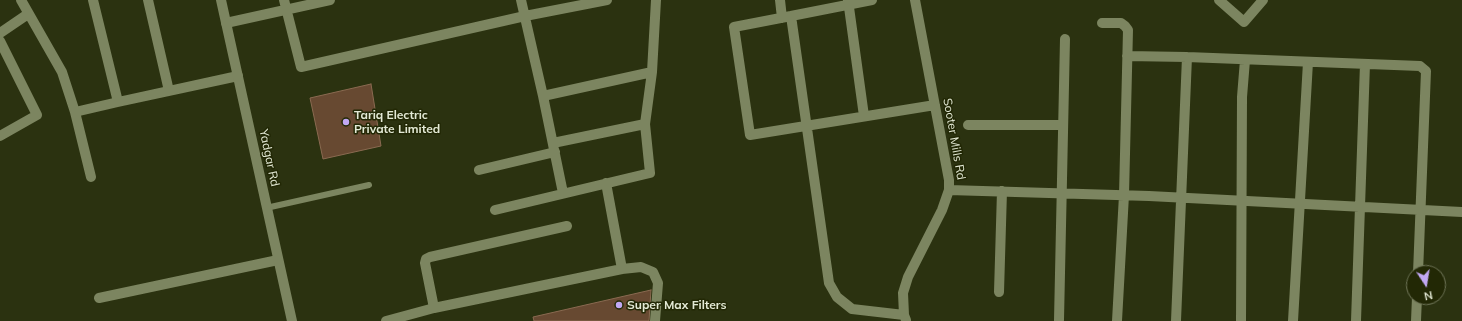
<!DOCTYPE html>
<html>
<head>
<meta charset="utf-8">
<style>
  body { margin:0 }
  #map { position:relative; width:1462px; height:321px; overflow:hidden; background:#2b3210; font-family:Mulish,sans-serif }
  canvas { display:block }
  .north { position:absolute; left:1406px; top:265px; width:40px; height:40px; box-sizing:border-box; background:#222805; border:1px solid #6f7558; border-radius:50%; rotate:168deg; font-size:11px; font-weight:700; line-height:16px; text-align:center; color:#e3e9d5 }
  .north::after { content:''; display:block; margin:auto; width:14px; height:18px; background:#c1a8f3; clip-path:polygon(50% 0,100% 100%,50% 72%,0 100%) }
</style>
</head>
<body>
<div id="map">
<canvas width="1462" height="321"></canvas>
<div class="north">N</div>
</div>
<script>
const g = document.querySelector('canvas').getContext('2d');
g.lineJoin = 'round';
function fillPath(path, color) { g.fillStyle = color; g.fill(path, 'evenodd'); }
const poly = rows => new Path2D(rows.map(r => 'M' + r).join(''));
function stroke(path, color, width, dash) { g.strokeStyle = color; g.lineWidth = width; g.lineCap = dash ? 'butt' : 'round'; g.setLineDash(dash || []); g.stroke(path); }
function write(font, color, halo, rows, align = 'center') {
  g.font = font + ' Mulish,sans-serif'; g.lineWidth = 3; g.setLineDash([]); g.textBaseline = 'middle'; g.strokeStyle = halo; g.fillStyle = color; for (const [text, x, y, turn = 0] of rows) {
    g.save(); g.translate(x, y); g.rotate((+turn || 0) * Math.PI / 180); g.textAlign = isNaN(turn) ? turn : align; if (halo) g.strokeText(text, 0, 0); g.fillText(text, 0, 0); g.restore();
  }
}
const building = poly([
  [371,84,381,146,323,159,310,98,371,84],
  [651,290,649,321,534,321,533,317,651,290]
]);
fillPath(building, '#674931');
stroke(building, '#8a6a51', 1);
stroke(poly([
  [266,208,369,185]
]), '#7c8560', 6);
stroke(poly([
  [21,0,62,72,75,112,91,177],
  [93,0,118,102],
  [148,0,169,91],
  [284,0,301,67,525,16,607,0],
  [521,0,543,96,563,193],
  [780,0,782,18],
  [848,0,864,116],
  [872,0,791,16,829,283,837,297,852,309,904,315],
  [1219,0,1244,22,1263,0],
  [791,16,734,27,750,135,935,105],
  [226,23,330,0],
  [1102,23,1121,23,1125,26,1128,30,1124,195,1117,321],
  [0,33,28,14],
  [0,41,37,115,0,136],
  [1127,56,1187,57,1420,66,1426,71,1418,273],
  [543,96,652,72],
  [75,112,118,102,238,76],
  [968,125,1062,125],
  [553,143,645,124],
  [479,170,555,152],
  [606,183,622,269],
  [949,190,1149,196,1462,212],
  [495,210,650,173,645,124,652,72,656,0],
  [999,292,1002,191],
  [99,298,278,260],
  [434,308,425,263,426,259,430,257,567,226],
  [906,320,904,315,903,293,908,277,942,210,949,190,949,180,915,0],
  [1059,320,1065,39],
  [386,321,434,308,622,269,641,267,653,272,658,283,655,321],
  [1176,321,1187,57],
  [1241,321,1242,97,1245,60],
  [1293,321,1308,62],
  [1356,321,1365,64],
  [1416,321,1417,297]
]), '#7c8560', 10);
stroke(poly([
  [221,0,292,321]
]), '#7c8560', 10);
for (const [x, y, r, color] of [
  [346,122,4,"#c1a8f3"],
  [619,305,4,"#c1a8f3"]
]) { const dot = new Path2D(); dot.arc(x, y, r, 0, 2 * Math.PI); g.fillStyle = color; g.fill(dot); stroke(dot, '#222805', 1.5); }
write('bold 12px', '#e3e9d5', '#222805', [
  ["Tariq Electric",354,115],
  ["Private Limited",354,129],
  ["Super Max Filters",627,305]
], 'left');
write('12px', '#e3e9d5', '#222805', [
  ["Sooter Mills Rd",954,139,80],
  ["Yadgar Rd",269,158,78]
]);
</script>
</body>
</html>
